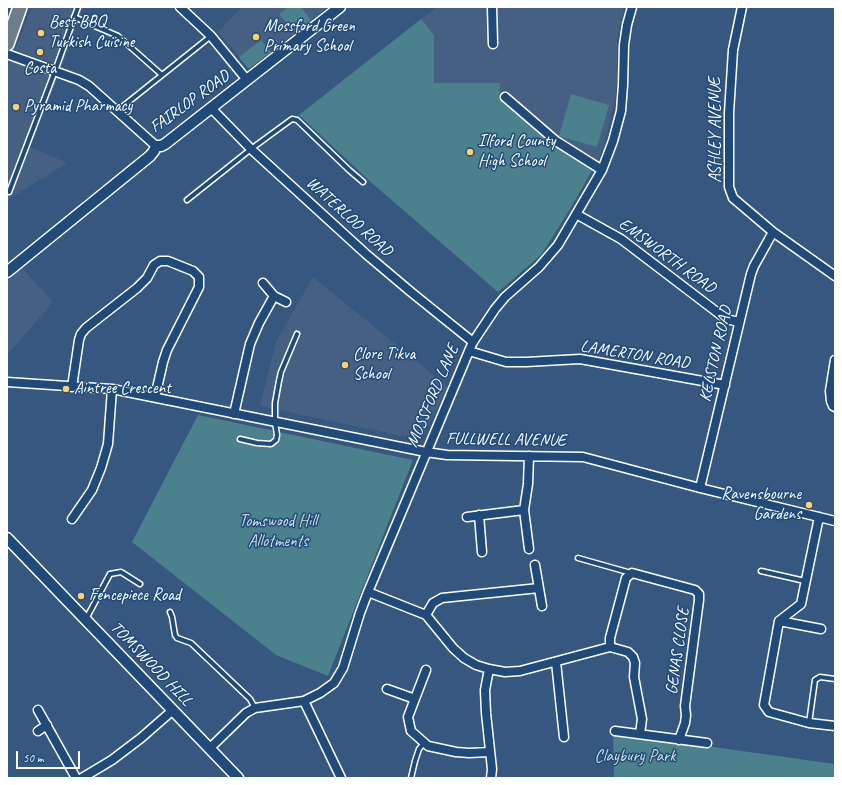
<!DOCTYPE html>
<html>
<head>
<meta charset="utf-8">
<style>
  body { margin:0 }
  #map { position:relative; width:842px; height:785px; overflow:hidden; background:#36577f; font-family:Caveat,sans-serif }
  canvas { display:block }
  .frame { position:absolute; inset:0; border:8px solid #fff; pointer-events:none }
  .scale { position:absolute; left:16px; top:751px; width:64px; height:18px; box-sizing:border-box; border:2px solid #fff; border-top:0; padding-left:5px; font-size:12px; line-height:14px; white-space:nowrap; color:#fff; -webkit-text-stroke:3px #1f4a7a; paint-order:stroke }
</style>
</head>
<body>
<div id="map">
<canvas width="842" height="785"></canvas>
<div class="frame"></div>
<div class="scale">50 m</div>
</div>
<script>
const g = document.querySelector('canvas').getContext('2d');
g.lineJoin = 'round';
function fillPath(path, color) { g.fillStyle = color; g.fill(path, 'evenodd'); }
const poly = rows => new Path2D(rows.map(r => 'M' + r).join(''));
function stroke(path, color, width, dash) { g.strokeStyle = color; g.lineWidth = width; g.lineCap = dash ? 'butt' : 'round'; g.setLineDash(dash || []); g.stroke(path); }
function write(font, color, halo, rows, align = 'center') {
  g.font = font + ' Caveat,sans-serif'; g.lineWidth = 3; g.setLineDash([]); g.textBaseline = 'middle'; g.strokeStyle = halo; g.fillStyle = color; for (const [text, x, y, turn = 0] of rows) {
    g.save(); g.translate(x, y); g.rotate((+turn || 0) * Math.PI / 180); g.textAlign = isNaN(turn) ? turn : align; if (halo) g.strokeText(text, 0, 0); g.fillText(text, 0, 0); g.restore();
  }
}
fillPath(poly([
  [32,7,84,7,62,66,15,50],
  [242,7,328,7,249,68,218,32],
  [437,7,624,7,617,38,617,80,616,92,611,117,605,142,597,162,570,209,541,255,498,292,372,183,299,115],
  [10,61,58,78,30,147,67,163,9,199,7,204,7,68],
  [21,267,53,302,7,355,7,279],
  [313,277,448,387,421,440,260,406,276,342]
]), '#466083');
fillPath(poly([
  [289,7,301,7,311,20,295,33,279,14],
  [421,19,434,35,434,83,500,83,499,97,553,144,593,169,570,209,541,255,498,292,372,183,299,115],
  [261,40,271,52,250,68,248,68,239,57],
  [571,94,609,105,597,147,559,136],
  [198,415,413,460,328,676,276,655,132,542],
  [613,733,835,764,835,778,614,778]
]), '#4b808d');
const service = poly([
  [74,17,118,36,162,75],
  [117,111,211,36],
  [9,192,55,71,78,7],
  [187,200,251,149,292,119,297,120,349,170,363,182],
  [240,439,257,443,271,444,276,440,277,435,275,422,275,403,279,381,281,372,297,334],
  [578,558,631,573],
  [761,571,805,581],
  [170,612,172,617,175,635,177,638,191,643,250,699,255,708],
  [86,619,110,574,121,572,140,584],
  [809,723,815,680,820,677,835,679],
  [411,778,415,761,419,749,424,743]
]);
const minor = poly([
  [180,7,211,36,247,80],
  [492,7,493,44],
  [742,7,733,50,729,113,729,187,733,198,773,232,835,276],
  [7,54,79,80,89,86,156,146],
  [505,97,556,141,602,170],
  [211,108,251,149,366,254,411,292,473,342],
  [576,214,621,239,726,319,739,322],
  [263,283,274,296,286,302],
  [469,351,506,362,526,362,580,359,725,385],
  [835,360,830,391,831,401,833,406,835,407],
  [7,382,112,389,426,452,447,455,583,457,700,488,835,521],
  [72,387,79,340,81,334,86,328,137,288,147,278,154,265,160,261,168,261,193,271,199,277,199,287,167,350,163,362,155,397],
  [234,414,250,344,259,323,274,296],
  [700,488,751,274,754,266,773,232],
  [479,515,482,552],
  [467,517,524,510],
  [819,517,801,604,779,621,764,705,769,712,809,723,835,726],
  [72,519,92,490,101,468,108,444,112,389],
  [529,549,524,510,528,484,529,456],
  [535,565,542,606],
  [368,592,426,615,453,648,464,658,476,665,489,669,505,672,520,671,610,647,628,652,633,657,635,663,634,677,642,719,640,734],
  [426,615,433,603,442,598,539,588],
  [779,621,821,629],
  [610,647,610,638,626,578,632,573,695,590,699,594,699,600,685,706,686,715,685,723,679,740],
  [556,662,564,737],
  [489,669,485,690,486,713,492,769,491,778],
  [426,670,408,717,411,731,428,746,456,752,469,753,490,752],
  [387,689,415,699],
  [304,701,341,778],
  [38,710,76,778],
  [38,731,47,725],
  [615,731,707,743],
  [210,748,246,713,255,708,304,701,320,693,334,683,343,668,360,613,368,592,469,351,473,342,495,309,505,297,539,267,558,245,602,170,613,141,621,111,623,85,624,45,627,25,632,7],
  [82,778,112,760,141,738,173,710]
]);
const tertiary = poly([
  [7,272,150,156,154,151,156,146,161,146,165,144,340,7],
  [7,538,238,778]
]);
const primary = poly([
  [7,44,20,7]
]);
stroke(service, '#fff', 7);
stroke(minor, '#fff', 11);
stroke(tertiary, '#fff', 13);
stroke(primary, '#fff', 16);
stroke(service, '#1f4a7a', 4);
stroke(minor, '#1f4a7a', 8);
stroke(tertiary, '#1f4a7a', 10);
stroke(primary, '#6c7d8b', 13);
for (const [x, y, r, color] of [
  [41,33,4,"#ffd166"],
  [256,37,4,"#ffd166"],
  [40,52,4,"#ffd166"],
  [16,107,4,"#ffd166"],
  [470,152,4,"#ffd166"],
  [345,365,4,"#ffd166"],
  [66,389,4,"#ffd166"],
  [809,505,4,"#ffd166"],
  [81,596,4,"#ffd166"]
]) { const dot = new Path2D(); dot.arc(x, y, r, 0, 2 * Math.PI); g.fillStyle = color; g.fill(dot); stroke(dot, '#1f4a7a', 1.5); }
write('17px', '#fff', '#1f4a7a', [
  ["Best BBQ",49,23],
  ["Turkish Cuisine",49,43],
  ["Mossford Green",264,27],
  ["Primary School",264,47],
  ["Costa",40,69,"center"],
  ["Pyramid Pharmacy",24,107],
  ["Ilford County",478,142],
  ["High School",478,162],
  ["Clore Tikva",353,355],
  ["School",353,375],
  ["Aintree Crescent",74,389],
  ["Ravensbourne",801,495,"right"],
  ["Gardens",801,515,"right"],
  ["Fencepiece Road",89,596]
], 'left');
write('17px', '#fff', '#1f4a7a', [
  ["FAIRLOP ROAD",190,102,-36],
  ["ASHLEY AVENUE",716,130,-90],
  ["WATERLOO ROAD",349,217,42],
  ["EMSWORTH ROAD",667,256,36],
  ["KELSTON ROAD",716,354,-77],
  ["LAMERTON ROAD",635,355,9],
  ["MOSSFORD LANE",433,396,-67],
  ["FULLWELL AVENUE",506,440,1],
  ["GENAS CLOSE",678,651,-82],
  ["TOMSWOOD HILL",151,664,46]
]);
write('17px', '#d2dfe2', '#1f4a7a', [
  ["Tomswood Hill",278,522],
  ["Allotments",278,542],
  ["Claybury Park",635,757]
]);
</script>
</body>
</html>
